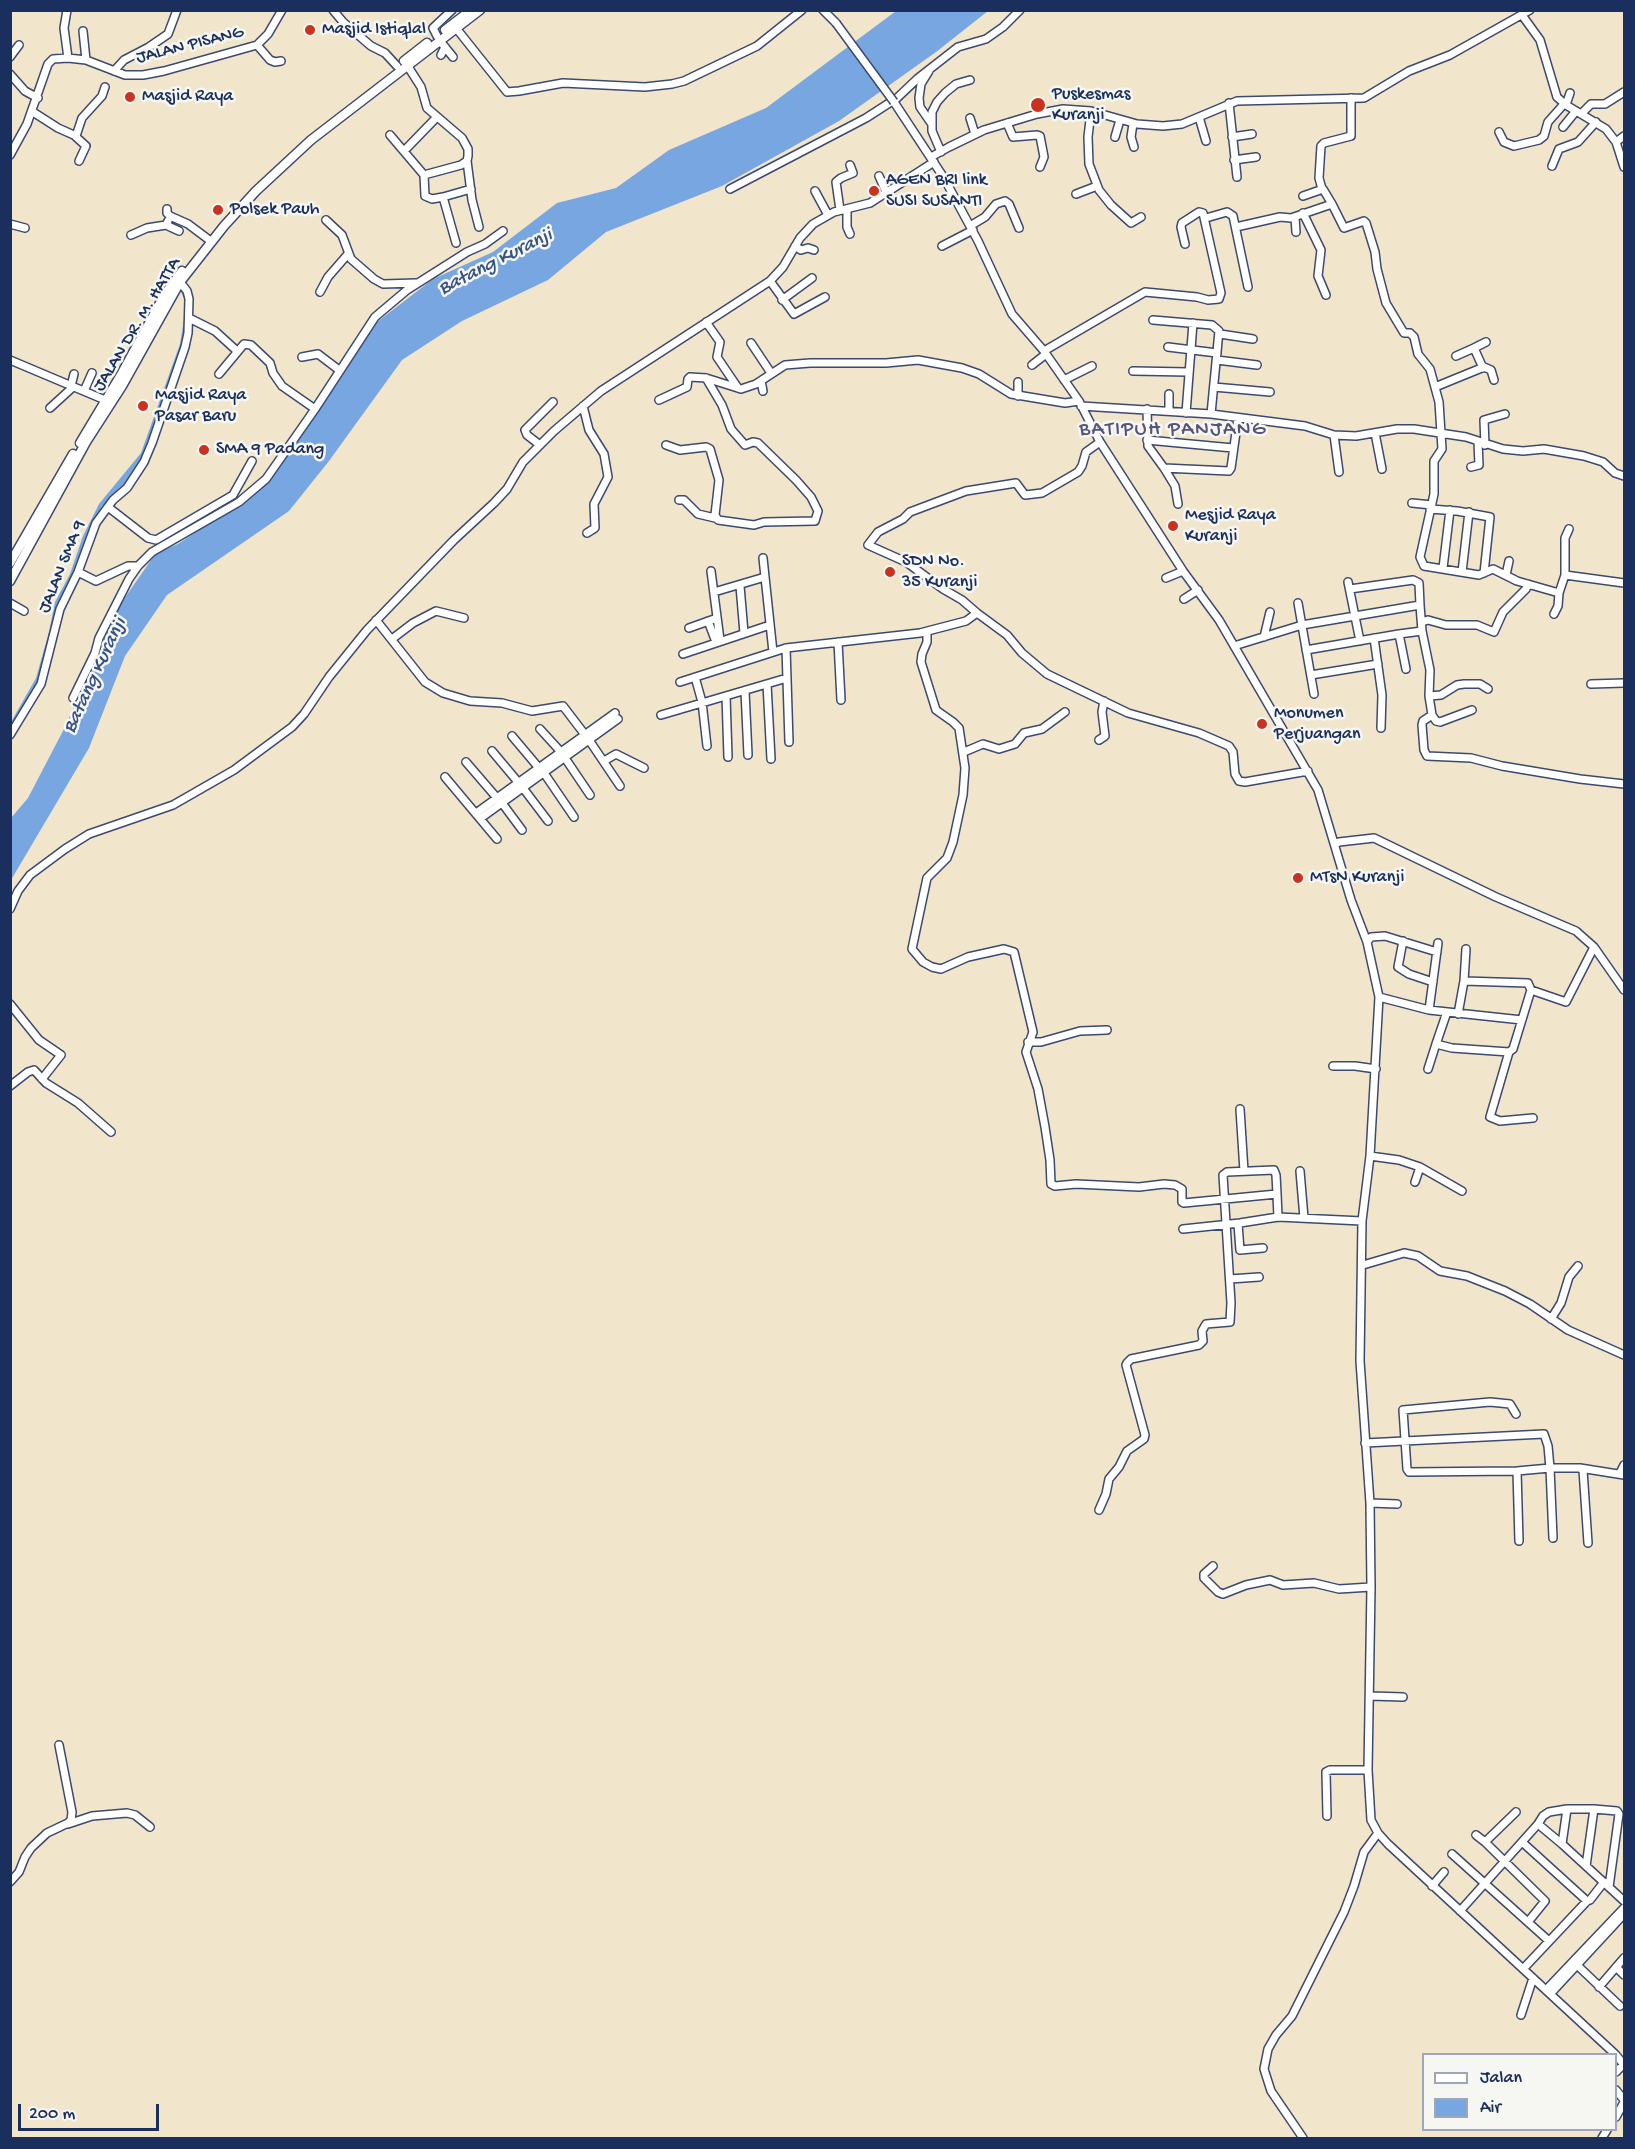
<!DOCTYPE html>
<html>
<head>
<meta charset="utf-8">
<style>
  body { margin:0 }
  #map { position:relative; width:1635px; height:2149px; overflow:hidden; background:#f1e5cc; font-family:"Gochi Hand",sans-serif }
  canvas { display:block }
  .frame { position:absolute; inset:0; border:12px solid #1b2f5e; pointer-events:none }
  .legend { position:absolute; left:1422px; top:2053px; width:195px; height:78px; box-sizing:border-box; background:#f6f6f2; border:2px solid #9ea6b7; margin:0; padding:8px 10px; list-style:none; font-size:18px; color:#1b2f5e }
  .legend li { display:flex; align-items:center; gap:12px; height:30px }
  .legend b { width:30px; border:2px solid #9ea6b7 }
  .scale { position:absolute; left:18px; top:2104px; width:141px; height:27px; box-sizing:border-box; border:3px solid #1b2f5e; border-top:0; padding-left:8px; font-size:18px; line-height:21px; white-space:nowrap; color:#1b2f5e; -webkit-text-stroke:4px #f6f6f2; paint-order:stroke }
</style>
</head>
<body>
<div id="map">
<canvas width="1635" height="2149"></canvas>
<div class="frame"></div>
<ul class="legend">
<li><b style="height:8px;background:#fff"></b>Jalan</li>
<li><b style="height:16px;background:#77a6e0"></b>Air</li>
</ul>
<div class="scale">200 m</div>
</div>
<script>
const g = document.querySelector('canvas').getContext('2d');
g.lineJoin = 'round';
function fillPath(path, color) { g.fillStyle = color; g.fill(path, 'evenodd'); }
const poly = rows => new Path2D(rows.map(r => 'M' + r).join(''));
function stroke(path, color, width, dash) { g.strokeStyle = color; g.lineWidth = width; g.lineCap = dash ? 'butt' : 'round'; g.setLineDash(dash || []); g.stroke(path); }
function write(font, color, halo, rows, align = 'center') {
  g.font = font + ' "Gochi Hand",sans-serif'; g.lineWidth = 5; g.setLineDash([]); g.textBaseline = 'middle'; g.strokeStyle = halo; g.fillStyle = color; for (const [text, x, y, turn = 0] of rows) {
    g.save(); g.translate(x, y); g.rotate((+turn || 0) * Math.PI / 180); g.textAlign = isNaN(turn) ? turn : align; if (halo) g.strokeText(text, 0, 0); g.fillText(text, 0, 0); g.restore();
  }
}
fillPath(poly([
  [896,11,988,11,936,52,839,121,722,186,606,232,548,280,462,321,402,360,329,461,289,511,167,595,125,656,89,748,11,880,11,818,28,798,65,727,117,609,156,553,178,544,254,493,296,443,377,322,433,279,493,252,557,203,616,188,669,150,766,108],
  [182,286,187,297,186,329,183,344,148,446,128,482,102,506,87,535,72,575,59,603,38,684,11,729,11,722,36,678,49,632,55,602,70,574,83,536,99,504,141,453,180,344,185,313,184,298,180,290]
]), '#77a6e0');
const minor = poly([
  [67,10,64,28,68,58],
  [333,10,343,22,371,46,385,53,397,66],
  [823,10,836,23],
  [1522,15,1540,40,1557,97,1566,105,1606,129,1616,142,1624,167],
  [456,28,507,92,519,91,563,83,645,87,672,84,684,81,757,46,802,10],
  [83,31,86,60],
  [437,36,433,28,452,10],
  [440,41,453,57],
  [257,45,270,60,275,62,281,61],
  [441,55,445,47],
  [10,57,19,45],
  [114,71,124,60,149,47,168,34,177,10],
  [929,71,921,84,919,98,920,107,931,123],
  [10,74,25,91,38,98],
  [894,102,944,178,978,241,1012,314,1044,351,1079,401,1100,442,1183,571,1219,620,1318,790,1351,900,1367,942,1379,997,1370,1156,1362,1221,1360,1361,1370,1503,1371,1587,1368,1770,1371,1820,1378,1833,1388,1844,1615,2054],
  [1229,103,1237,177],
  [1566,105,1570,93],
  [1091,111,1088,137,1089,164,1099,190,1111,205,1131,223,1141,217],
  [33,112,58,128,76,136,82,118,102,96,105,87],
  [1581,114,1591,104,1605,104,1624,92],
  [1199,117,1206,141],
  [970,118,975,134],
  [1007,123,1013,137,1037,135,1040,136,1044,157,1040,167],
  [1133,124,1131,137,1134,147],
  [1563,127,1576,111],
  [1499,132,1504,142,1514,146,1539,140,1544,136,1548,122,1564,104],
  [390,135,424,175,461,165,467,161,468,156,468,149,462,138,427,108,421,87,407,65],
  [75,136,86,146,79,161],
  [1115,137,1120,120],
  [1232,137,1252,134],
  [1616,142,1624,136],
  [404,151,436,118],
  [941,152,932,131,932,112,937,102,945,93,956,84,970,80],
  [10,155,27,124,48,64,53,59,68,58,86,60,125,75,143,75,164,71,257,45,268,34,282,10],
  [931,157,949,147,984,130,1037,114,1063,109,1091,111,1137,124,1163,126,1182,124,1237,101,1364,98,1409,71,1450,55,1530,10],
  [1234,160,1256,157],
  [467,161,472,200,479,227],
  [1552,166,1559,149,1578,142,1596,122],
  [424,175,425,196,432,199,443,197,456,243],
  [879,176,886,192],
  [730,189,866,118,897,98,917,79,958,47,986,39,1003,27,1020,10],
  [1322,189,1319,178,1321,146,1324,143,1351,136,1351,98],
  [815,191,828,215],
  [1076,194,1097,186],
  [1303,196,1323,189,1332,204],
  [443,197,471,189],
  [167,209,167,213,170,216,188,224,208,239],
  [847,209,847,227,850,234],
  [840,210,836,182,841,178,853,173,850,165],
  [1303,213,1321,250,1318,276,1326,295],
  [1295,217,1296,232],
  [1206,218,1227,212,1233,216,1248,287],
  [326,220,342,235,351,259,374,279,383,284,416,283],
  [168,221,166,225,179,231],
  [10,224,25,228],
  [970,226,985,217,996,204,1005,201,1009,204,1019,228],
  [1236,227,1280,217,1291,218,1332,204,1344,228,1364,221,1366,223,1375,252,1377,269,1386,303,1404,333,1410,333,1414,337,1418,354,1430,369,1439,402,1442,449,1434,461,1434,494,1420,557,1424,566,1479,575,1493,569,1517,581,1559,593,1565,575,1565,538,1569,529],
  [131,235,147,228,166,225],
  [795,246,801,250,808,248,814,250],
  [942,246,973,230],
  [770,281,794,314,825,297],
  [320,292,328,277,348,254],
  [782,300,812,278],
  [189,318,215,331,237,351],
  [1153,320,1212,325,1219,331,1211,414],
  [706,322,720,342,717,357,738,388],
  [1220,334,1253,339],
  [751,343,771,373],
  [1168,347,1217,353],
  [1044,351,1145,292,1197,297,1208,300,1219,299,1221,293,1203,213,1199,212,1182,223,1181,227,1185,244],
  [1456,356,1474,348],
  [302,357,318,354,339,370],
  [10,360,105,400],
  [1217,360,1257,365],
  [1032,365,1046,354],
  [1483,368,1474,348,1486,342],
  [1133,371,1188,372],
  [219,374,244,344,251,345,270,363,273,373,282,386,315,409],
  [1064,380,1092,366],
  [761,381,763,391],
  [1018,382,1018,396],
  [71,386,74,374],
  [1214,387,1270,392],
  [1435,387,1484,367,1491,370,1494,380],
  [84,391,92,373],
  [659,400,687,387,688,379,690,377,706,378,741,389,756,384,785,365,810,363,886,363,918,360,962,368,979,374,1011,394,1065,403,1079,401],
  [583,406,589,430,604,454,608,477,594,504,595,528,587,533],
  [1081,406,1211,414,1305,426,1334,435,1356,436,1397,429,1414,429,1466,437,1503,449,1523,451,1544,449,1584,456,1603,462,1615,473,1624,476],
  [50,408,73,387],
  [1147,409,1148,446,1164,468,1229,471,1231,468,1238,418],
  [1169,411,1169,394],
  [1186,413,1193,323],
  [1375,433,1382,469],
  [1334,435,1339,472],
  [1147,440,1233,448],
  [1100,442,1086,452,1082,466,1078,472,1042,493,1025,495,1016,483,966,491,910,512,903,519,878,532,868,545,906,562,943,589,962,600,977,613,1007,635,1022,653,1047,674,1128,713,1199,733,1229,746,1233,752,1235,774,1239,781,1245,782,1308,771],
  [540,445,527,435,525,430,553,402],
  [666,445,680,450,706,447,710,449,719,480,715,515,718,520,754,525,764,522,815,521,818,511,811,497,796,480,758,443,753,442,745,445,731,429,722,405,706,378],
  [1485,445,1484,420,1505,414],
  [1471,467,1479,465,1478,442],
  [1164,468,1175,486,1178,504],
  [679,500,684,500,698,514,715,518],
  [1412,503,1432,505],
  [108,507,148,538,156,540,233,495,252,461],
  [1430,509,1457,511,1490,517,1484,573],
  [763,558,773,652],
  [1443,568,1450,510],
  [711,571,720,640],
  [78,572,96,581,128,566,138,566],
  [1462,572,1469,512],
  [1506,575,1509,561],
  [1565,575,1624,583],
  [1166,578,1183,571],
  [1348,582,1360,641],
  [740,586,744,633],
  [1350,589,1413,580,1419,583,1420,605],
  [714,592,765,577],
  [1184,599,1198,590],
  [10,603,24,611],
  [1298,603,1314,694],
  [1554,614,1558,606,1559,593],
  [376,620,425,682,443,693,470,701,502,703,532,711,563,706,589,740,620,786],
  [708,621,716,642],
  [1422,622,1428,620,1446,625,1477,625,1494,632,1503,612,1526,589,1528,584],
  [689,628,717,618],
  [927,632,927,642,922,654,921,662,936,710,953,722,959,728,965,768,963,795,953,842,947,858,927,878,912,949,923,962,932,967,941,969,968,957,1004,949,1014,952,1033,1032,1026,1052,1038,1089,1045,1127,1050,1160,1051,1184,1055,1186,1076,1184,1139,1187,1164,1184,1175,1185,1182,1189,1182,1202,1184,1203,1277,1194,1278,1217],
  [1399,634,1422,631],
  [1264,637,1270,612],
  [1374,638,1382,695,1381,728],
  [392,639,413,623,436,611,464,618],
  [838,642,841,700],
  [1234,646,1302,625,1420,605,1422,631,1430,670,1429,696,1432,715,1423,721,1422,725,1424,750,1427,756,1471,758,1502,766,1580,779,1624,784],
  [1306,650,1399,634,1406,669],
  [683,654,770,625],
  [1311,675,1378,664],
  [695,677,702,702,707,746],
  [680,682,786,648],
  [767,684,771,759],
  [1591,684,1624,683],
  [745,691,748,755],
  [726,696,728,757],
  [1429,696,1441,695,1457,685,1464,684,1480,684,1488,689],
  [73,698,95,653,99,638,129,579,138,566,152,552,239,502,266,479,315,409,375,317,407,290,467,252,485,244,503,231],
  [661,715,787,678],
  [1432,715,1436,721,1440,722,1472,710],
  [540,729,561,752],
  [10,735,41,684,60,609,78,572,96,523,113,500,127,488,144,462,152,443,185,347,188,333,189,299,187,291,180,282],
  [512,736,539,768],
  [1099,740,1105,736,1102,712,1104,701],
  [789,742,786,648,920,633,966,621,977,613],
  [492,751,518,782],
  [964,752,983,744,999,749,1015,744,1024,733,1042,729,1065,712],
  [565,758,590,795],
  [604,761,616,754,644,768],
  [466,762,497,798],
  [544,773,574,817],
  [445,777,497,839],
  [523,788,548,821],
  [502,803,522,830],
  [476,813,615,713],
  [481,818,618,719],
  [1335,844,1339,842,1374,838,1496,897,1576,931,1594,947,1624,990],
  [10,909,18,891,30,875,65,849,89,834,173,805,234,770,292,727,304,714,329,677,367,630,454,540,494,503,507,489,523,462,554,431,601,391,770,281,783,267,800,238,813,224,834,212,870,203,934,162],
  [1403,941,1398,967,1409,974,1433,982],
  [1367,942,1371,937,1385,936,1437,952],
  [1464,981,1466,949],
  [1531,990,1566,1002,1594,947],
  [1379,997,1429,1010,1522,1020],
  [10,1004,39,1040,61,1055,42,1079],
  [1429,1010,1438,943],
  [1447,1012,1436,1044,1452,1048,1509,1052,1490,1117,1500,1121,1533,1118],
  [1458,1014,1464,981,1528,983,1531,990,1513,1049,1509,1052],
  [1028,1042,1041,1042,1080,1031,1107,1030],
  [1333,1066,1355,1066,1376,1069],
  [1428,1069,1436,1044],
  [10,1086,28,1072,34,1070,46,1083,78,1103,111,1132],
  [1240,1109,1244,1171],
  [1370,1156,1399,1160,1420,1167,1462,1191],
  [1300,1171,1304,1218],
  [1415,1182,1420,1167],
  [1238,1224,1240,1250,1263,1248],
  [1183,1229,1240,1223,1278,1217,1362,1221],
  [1363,1265,1404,1253,1418,1256,1440,1271,1467,1276,1505,1291,1530,1304,1568,1330,1624,1355],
  [1230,1279,1259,1277],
  [1551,1319,1561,1303,1569,1277,1578,1266],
  [1516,1414,1510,1404,1490,1402,1403,1410,1407,1469,1409,1472,1517,1471,1550,1468,1580,1468,1583,1470,1588,1543],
  [1365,1443,1544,1434,1548,1446,1550,1468,1553,1538],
  [1580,1468,1624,1475],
  [1517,1471,1519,1541],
  [1620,1473,1624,1465],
  [1370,1503,1397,1504],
  [1099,1510,1106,1494,1109,1479,1119,1467,1127,1451,1144,1439,1145,1435,1126,1365,1127,1363,1131,1359,1199,1345,1203,1341,1202,1331,1206,1324,1230,1322,1231,1303,1223,1175,1227,1172,1274,1170,1276,1175,1277,1194],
  [1213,1566,1204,1574,1204,1578,1218,1592,1223,1594,1246,1585,1270,1580,1283,1585,1314,1583,1339,1589,1371,1587],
  [1371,1696,1403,1697],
  [1516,1812,1485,1842,1545,1901,1528,1922],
  [1327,1816,1326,1772,1330,1770,1368,1770],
  [68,1824,92,1816,127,1813,135,1815,150,1827],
  [1538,1824,1543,1816,1549,1812,1567,1809],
  [1476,1835,1485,1842],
  [1522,1842,1587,1901,1590,1900,1604,1882],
  [1452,1854,1549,1941],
  [1586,1866,1562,1844,1567,1809,1594,1809],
  [10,1882,19,1872,25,1857,31,1848,47,1833,68,1823,71,1820,72,1812,59,1745],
  [1432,1886,1444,1872],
  [1609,1887,1619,1814,1617,1811,1594,1809,1586,1866,1624,1901],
  [1460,1911,1538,1824,1562,1844],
  [1578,1966,1620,2006],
  [1616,1967,1624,1975],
  [1523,1969,1587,1901],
  [1599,1987,1624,1958],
  [1546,1990,1624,1908],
  [1550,1994,1624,1914],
  [1521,2015,1533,1978],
  [1616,2055,1624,2065],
  [1616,2072,1624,2064],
  [1616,2090,1624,2100],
  [1616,2117,1624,2102],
  [1303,2138,1271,2091,1264,2069,1268,2049,1276,2035,1292,2016,1344,1912,1354,1886,1364,1852,1378,1833],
  [1602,2138,1607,2130]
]);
const major = poly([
  [445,30,471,10],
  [404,61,427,43],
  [80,443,122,373,165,294,182,271],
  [10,563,73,454],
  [10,581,86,442,122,386,180,282,224,226,256,191,311,140,480,10]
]);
stroke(minor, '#3b4a6e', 10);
stroke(major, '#3b4a6e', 11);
stroke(minor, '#fff', 7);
stroke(major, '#fff', 8);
const minorBridge = poly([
  [836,23,894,102]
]);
stroke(minorBridge, '#3b4a6e', 10, []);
stroke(minorBridge, '#fff', 7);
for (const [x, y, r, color] of [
  [310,30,6,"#c8321e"],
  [130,97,6,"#c8321e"],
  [1038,105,8,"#c8321e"],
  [874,191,6,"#c8321e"],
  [218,210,6,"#c8321e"],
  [143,406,6,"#c8321e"],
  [204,450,6,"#c8321e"],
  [1173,526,6,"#c8321e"],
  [890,572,6,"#c8321e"],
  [1262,724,6,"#c8321e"],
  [1298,878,6,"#c8321e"]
]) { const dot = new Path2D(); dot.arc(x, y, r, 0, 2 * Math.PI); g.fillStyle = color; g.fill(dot); stroke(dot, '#f6f6f2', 2); }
write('18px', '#1b2f5e', '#f6f6f2', [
  ["Masjid Istiqlal",322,30],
  ["Puskesmas",1052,95],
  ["Kuranji",1052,116],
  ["Masjid Raya",142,97],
  ["AGEN BRI link",886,181],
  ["SUSI SUSANTI",886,202],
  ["Polsek Pauh",230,210],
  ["Masjid Raya",155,396],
  ["Pasar Baru",155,417],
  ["SMA 9 Padang",216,450],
  ["Mesjid Raya",1185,516],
  ["Kuranji",1185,537],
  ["SDN No.",902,562],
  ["35 Kuranji",902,583],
  ["Monumen",1274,714],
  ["Perjuangan",1274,735],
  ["MTsN Kuranji",1310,878]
], 'left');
write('18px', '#1b2f5e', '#f6f6f2', [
  ["JALAN PISANG",190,46,-14],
  ["JALAN DR. M. HATTA",138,325,-59],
  ["JALAN SMA 9",63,567,-68]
]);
write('italic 20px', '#375385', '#f6f6f2', [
  ["Batang Kuranji",496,263,-27],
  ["Batang Kuranji",96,676,-65]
]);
g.letterSpacing = '1.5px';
write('21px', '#55547c', '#f6f6f2', [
  ["BATIPUH PANJANG",1173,431]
]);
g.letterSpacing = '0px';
</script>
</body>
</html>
